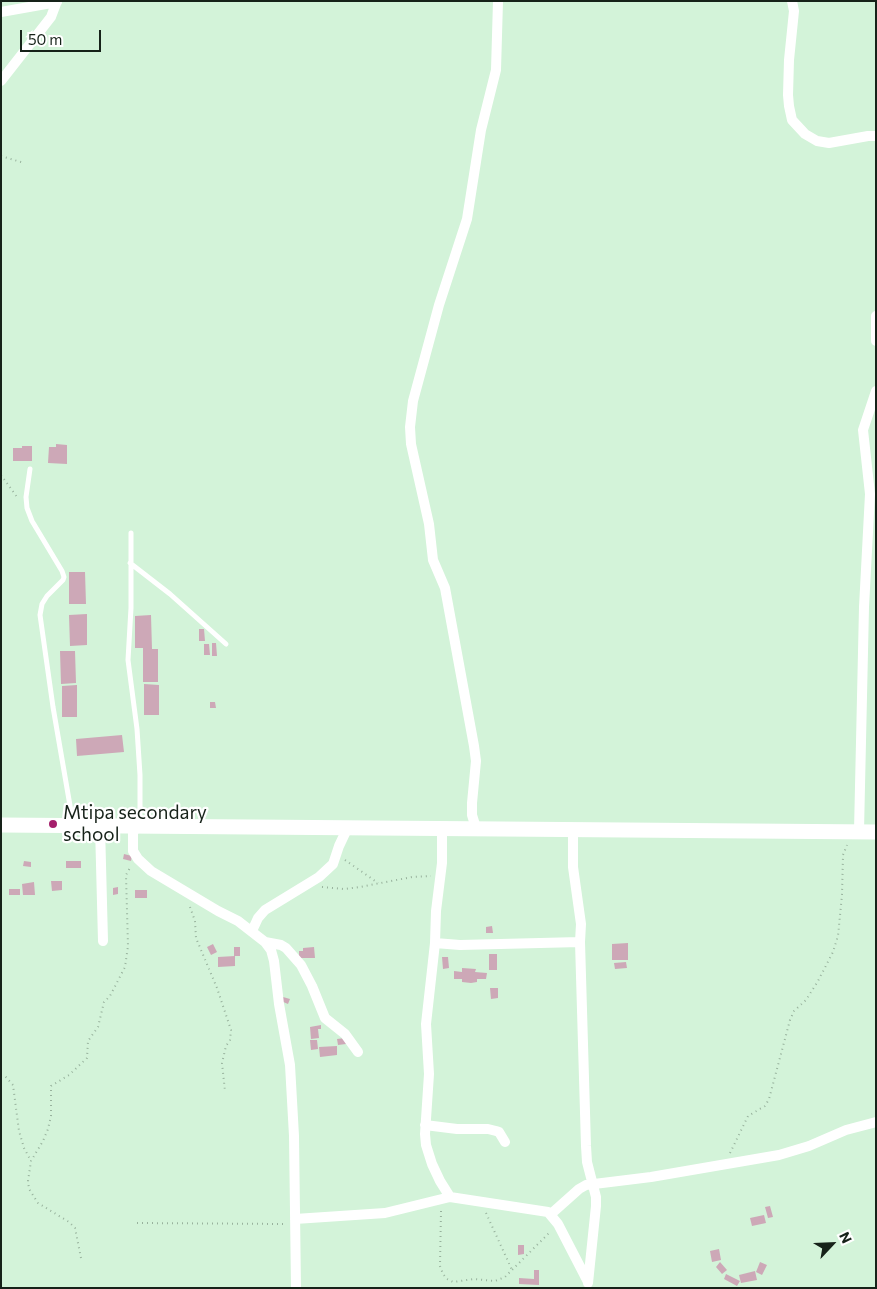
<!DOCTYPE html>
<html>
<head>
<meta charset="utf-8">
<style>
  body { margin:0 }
  #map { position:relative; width:877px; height:1289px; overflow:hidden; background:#d3f3d9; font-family:Commissioner,sans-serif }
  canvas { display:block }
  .frame { position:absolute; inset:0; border:2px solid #162219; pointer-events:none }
  .north { position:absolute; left:807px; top:1219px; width:50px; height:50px; -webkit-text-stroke:4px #fff; paint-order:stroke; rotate:65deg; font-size:14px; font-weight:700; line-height:20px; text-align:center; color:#162219 }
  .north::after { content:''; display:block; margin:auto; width:18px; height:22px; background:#162219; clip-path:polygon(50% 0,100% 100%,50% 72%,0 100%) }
  .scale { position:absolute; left:20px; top:30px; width:81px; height:22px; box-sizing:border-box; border:2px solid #162219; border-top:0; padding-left:6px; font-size:15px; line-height:18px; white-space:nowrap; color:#162219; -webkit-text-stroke:4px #fff; paint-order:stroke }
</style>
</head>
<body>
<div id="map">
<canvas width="877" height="1289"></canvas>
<div class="frame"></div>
<div class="north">N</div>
<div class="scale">50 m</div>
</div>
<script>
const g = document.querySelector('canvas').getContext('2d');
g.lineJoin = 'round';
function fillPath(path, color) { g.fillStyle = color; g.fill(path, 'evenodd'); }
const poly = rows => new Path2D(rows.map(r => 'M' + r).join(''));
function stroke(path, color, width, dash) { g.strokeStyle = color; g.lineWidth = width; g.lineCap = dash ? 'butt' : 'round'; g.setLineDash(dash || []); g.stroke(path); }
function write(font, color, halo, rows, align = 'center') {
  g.font = font + ' Commissioner,sans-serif'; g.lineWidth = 4.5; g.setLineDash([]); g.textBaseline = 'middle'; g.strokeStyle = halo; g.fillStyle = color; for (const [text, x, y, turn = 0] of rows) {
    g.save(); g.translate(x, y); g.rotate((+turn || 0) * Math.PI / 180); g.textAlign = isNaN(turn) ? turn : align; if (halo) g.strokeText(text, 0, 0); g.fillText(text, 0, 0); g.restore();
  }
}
fillPath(poly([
  [56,444,67,445,67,464,48,463,49,447,56,447],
  [22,446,32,446,32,461,13,461,13,448,22,448],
  [69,572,85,572,86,604,69,604],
  [87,614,87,645,70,646,69,615],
  [151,615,152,649,158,649,158,682,143,682,143,648,135,648,135,616],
  [199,629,204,629,205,641,199,641],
  [212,643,216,643,217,656,212,656],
  [204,644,209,644,210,655,204,655],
  [60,651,75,651,76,683,61,684],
  [144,684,159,685,159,715,144,715],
  [77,685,77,717,62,717,62,686],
  [210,702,215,702,216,708,210,708],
  [122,735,124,752,77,756,76,739],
  [124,854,132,856,131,861,123,859],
  [24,861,31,862,31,867,23,866],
  [66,861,81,861,81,868,66,868],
  [51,881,62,881,62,890,52,891],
  [34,882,35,895,23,895,22,884],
  [118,887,118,894,113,895,113,888],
  [9,889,20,889,20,895,9,895],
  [135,890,147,890,147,898,135,898],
  [492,926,493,933,486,933,486,927],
  [628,943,628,960,612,960,612,944],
  [213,944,217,952,211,955,207,947],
  [234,947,240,947,240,956,234,956],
  [314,947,315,958,299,958,299,951,303,951,303,948],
  [489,954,497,954,497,970,489,970],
  [235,956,235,966,218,967,218,957],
  [442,957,448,957,449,968,443,969],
  [626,962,627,968,615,969,614,963],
  [462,968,476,969,475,972,487,973,486,979,477,979,477,982,471,983,462,982,462,979,454,979,454,971,462,972],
  [490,988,498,988,498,998,491,999],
  [283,997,290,999,288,1004,281,1001],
  [321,1025,321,1029,318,1029,319,1038,311,1039,310,1027],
  [345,1038,346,1044,338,1045,337,1039],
  [310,1040,317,1040,318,1049,311,1050],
  [337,1046,337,1055,320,1057,319,1047],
  [770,1206,773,1217,768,1218,765,1207],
  [764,1215,766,1223,752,1226,750,1218],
  [518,1245,524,1245,524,1254,518,1255],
  [719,1249,721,1260,712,1262,710,1251],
  [720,1262,727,1270,722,1274,716,1267],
  [760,1262,767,1265,762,1275,756,1272],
  [534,1270,539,1270,539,1285,519,1284,519,1278,534,1279],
  [755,1271,757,1280,741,1283,739,1275],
  [726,1274,740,1281,737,1286,724,1279]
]), '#cda8b7');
stroke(poly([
  [1,156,24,163],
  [1,475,17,497],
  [345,860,378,883],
  [322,887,344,889,360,887,412,877,431,876],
  [190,907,195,921,196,938,217,988,231,1030,230,1040,226,1046,222,1063,225,1091],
  [1,1076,5,1076,13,1085,19,1131,24,1148,31,1161],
  [730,1153,748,1116,765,1106,769,1099,790,1020,794,1011,806,1000,818,981,833,952,838,936,842,895,843,855,847,845],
  [441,1211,440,1266,443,1274,447,1279,453,1282,474,1279,495,1281,505,1277,551,1231],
  [486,1213,512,1270],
  [137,1223,285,1224],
  [81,1258,75,1228,69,1222,38,1203,29,1189,28,1181,31,1161,43,1141,48,1129,51,1116,51,1086,69,1075,87,1058,88,1041,98,1027,104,1002,110,996,125,967,128,946,126,875,131,866]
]), '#98b29d', 2, [1, 4]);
stroke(poly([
  [30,469,26,497,27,508,32,521,62,571,64,577,63,580,47,596,42,604,40,615,53,707,73,823],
  [131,533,131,608,128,660,137,729,140,775,140,823],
  [130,563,170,594,226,644]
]), '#fff', 5);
stroke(poly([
  [792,1,794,11,789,60,788,95,789,106,792,120,805,134,817,141,829,143,868,136,876,136],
  [1,12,57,2],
  [1,81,51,17,57,1],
  [876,316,876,341],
  [100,826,103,941],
  [138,826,133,832,133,851,138,859,151,871,218,911,238,921,265,942,271,950,274,961,279,1004,290,1065,294,1136,296,1288],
  [442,828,442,863,436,911,435,943,426,1024,429,1074,425,1134,426,1145,432,1164,440,1181,450,1197,548,1212,558,1224,588,1282],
  [476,828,472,815,472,803,476,761,474,746,445,588,433,560,429,524,411,444,410,427,413,401,439,305,467,219,481,130,496,70,498,1],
  [573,829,573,867,581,924,580,942,586,1146,587,1162,596,1197,596,1206,588,1283],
  [859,831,864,607,870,494,863,430,876,391],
  [252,931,258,918,265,910,319,877,333,864,339,846,348,827],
  [265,942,281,945,286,948,301,965,312,986,325,1018,345,1034,358,1052],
  [435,943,460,945,580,942],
  [425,1125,457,1129,488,1129,496,1131,499,1132,505,1142],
  [551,1214,579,1189,586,1185,651,1177,779,1155,809,1146,846,1130,876,1122],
  [295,1219,385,1213,450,1197]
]), '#fff', 10);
stroke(poly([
  [1,825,876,832]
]), '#fff', 15);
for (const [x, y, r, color] of [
  [53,824,5,"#a41f6b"]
]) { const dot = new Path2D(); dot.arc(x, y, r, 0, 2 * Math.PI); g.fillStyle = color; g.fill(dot); stroke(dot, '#fff', 2); }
write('19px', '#162219', '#fff', [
  ["Mtipa secondary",63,813],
  ["school",63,835]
], 'left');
</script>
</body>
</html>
